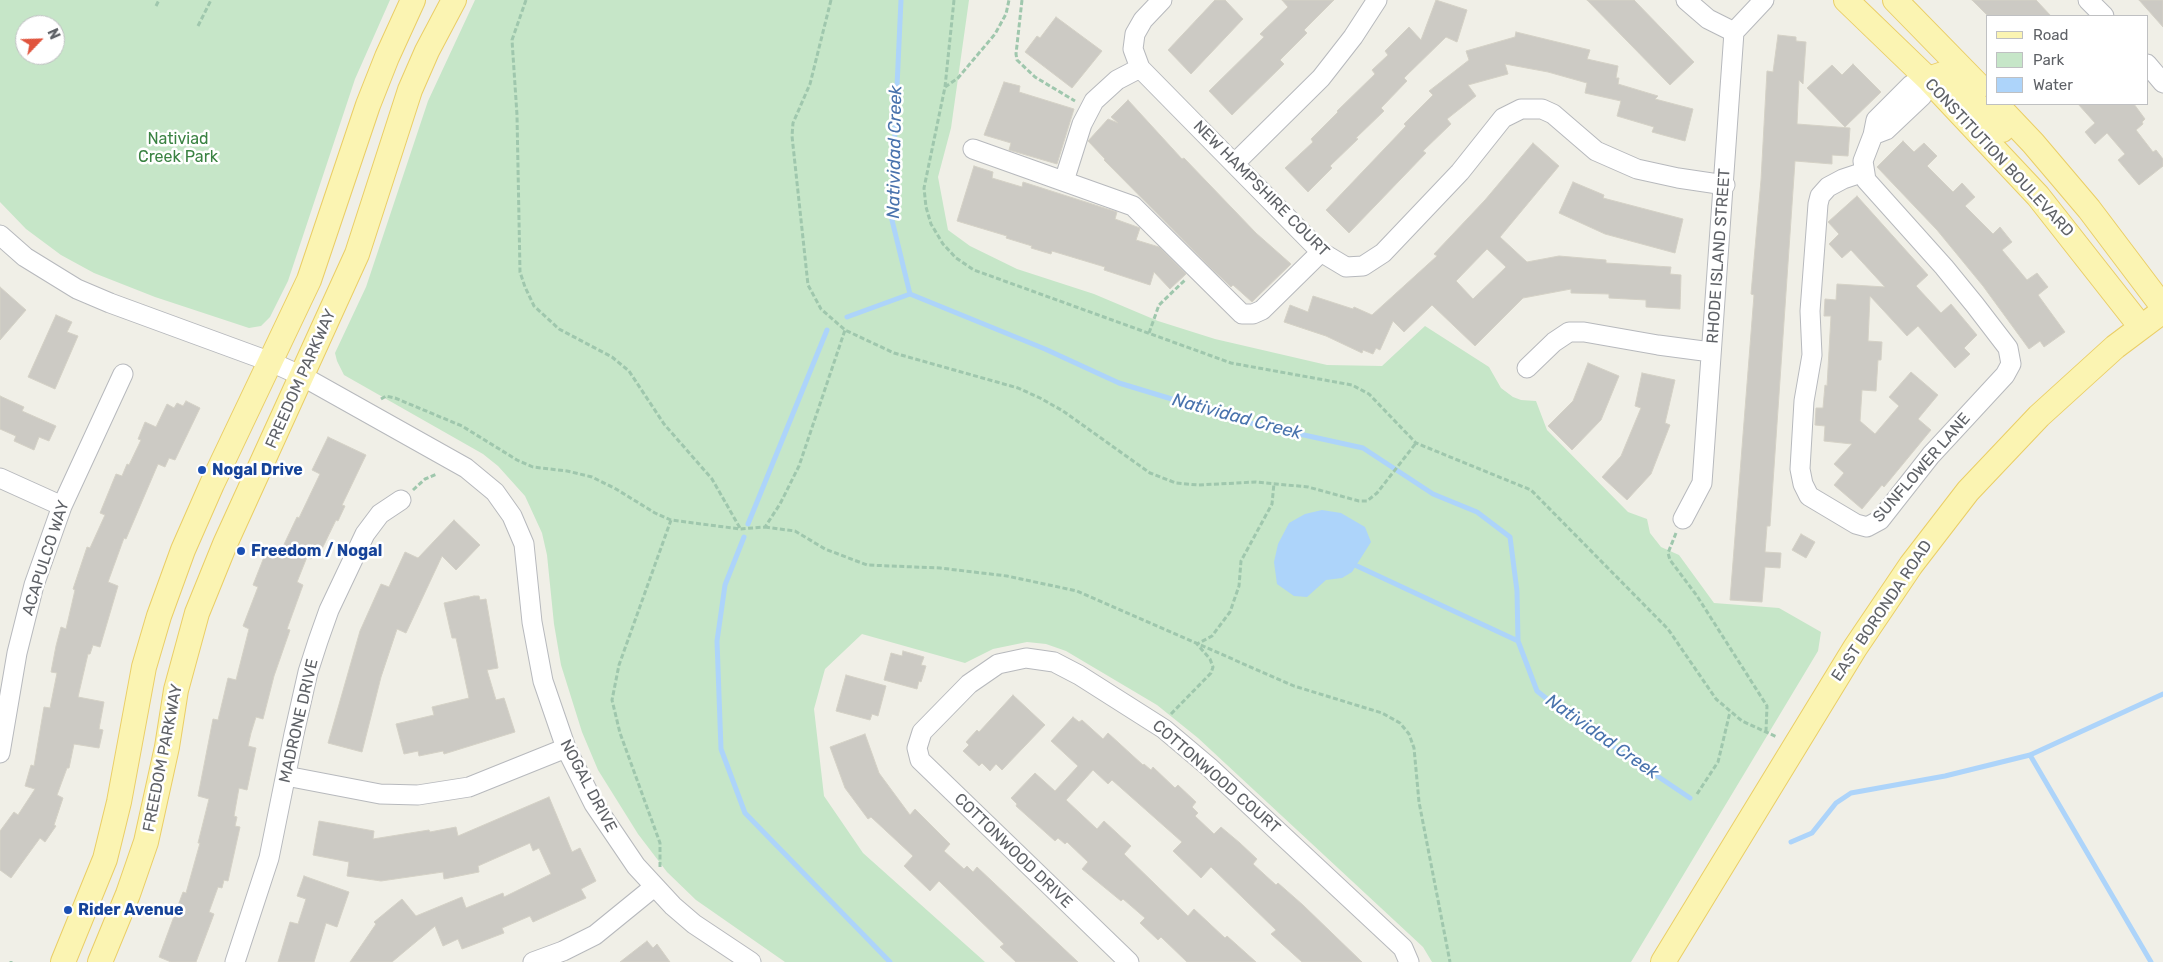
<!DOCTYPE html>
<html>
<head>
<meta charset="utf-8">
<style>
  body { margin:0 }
  #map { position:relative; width:2163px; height:962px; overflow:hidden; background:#f0efe7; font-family:Rubik,sans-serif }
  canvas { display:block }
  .legend { position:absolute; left:1986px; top:15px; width:162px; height:90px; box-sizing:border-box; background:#fff; border:1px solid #bfc0c2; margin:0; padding:6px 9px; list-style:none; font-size:15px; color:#5f6267 }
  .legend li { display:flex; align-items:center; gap:10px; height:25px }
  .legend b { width:25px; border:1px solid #bfc0c2 }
  .north { position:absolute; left:15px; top:15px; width:50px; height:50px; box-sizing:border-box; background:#fff; border:1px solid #bfc0c2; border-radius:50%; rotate:66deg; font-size:14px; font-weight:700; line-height:20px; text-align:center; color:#5f6267 }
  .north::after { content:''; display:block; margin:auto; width:18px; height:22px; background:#e0543d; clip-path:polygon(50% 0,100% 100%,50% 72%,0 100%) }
</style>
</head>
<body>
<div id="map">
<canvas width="2163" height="962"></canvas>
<ul class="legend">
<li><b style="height:6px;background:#fbf4b2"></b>Road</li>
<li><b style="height:14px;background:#c6e6c8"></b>Park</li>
<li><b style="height:14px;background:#add4fa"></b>Water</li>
</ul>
<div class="north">N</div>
</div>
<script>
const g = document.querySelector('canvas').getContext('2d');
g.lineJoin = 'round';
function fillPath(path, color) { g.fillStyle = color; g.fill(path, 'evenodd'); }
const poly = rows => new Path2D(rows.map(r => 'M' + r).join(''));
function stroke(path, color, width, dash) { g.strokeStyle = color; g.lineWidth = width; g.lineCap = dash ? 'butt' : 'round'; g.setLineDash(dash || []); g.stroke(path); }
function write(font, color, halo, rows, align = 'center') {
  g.font = font + ' Rubik,sans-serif'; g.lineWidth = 5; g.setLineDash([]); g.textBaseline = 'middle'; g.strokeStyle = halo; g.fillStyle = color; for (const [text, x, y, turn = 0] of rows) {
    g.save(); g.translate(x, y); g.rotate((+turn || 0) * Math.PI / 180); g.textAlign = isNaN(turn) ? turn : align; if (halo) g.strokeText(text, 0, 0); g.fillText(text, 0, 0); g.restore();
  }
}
fillPath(poly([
  [0,0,390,0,355,79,288,281,270,317,261,326,249,328,155,297,94,273,61,255,26,229,0,202],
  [25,25,55,25,55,55,25,55],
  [475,0,969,0,951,128,938,177,948,230,970,246,1017,269,1094,294,1158,321,1215,339,1327,365,1382,366,1425,326,1489,367,1501,388,1513,397,1521,400,1536,401,1547,430,1628,512,1647,519,1650,533,1661,547,1679,555,1714,603,1779,608,1821,632,1818,651,1631,962,1432,962,1423,947,1198,738,1157,705,1066,651,1046,644,1027,642,993,649,965,663,862,634,825,669,814,709,824,796,863,853,985,962,785,962,696,900,667,872,638,834,598,770,582,732,561,665,554,624,547,555,542,533,525,496,498,466,483,454,344,375,337,361,335,353,366,287,428,101]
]), '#c6e6c8');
fillPath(poly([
  [1322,510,1341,513,1365,527,1371,542,1352,572,1342,578,1326,580,1307,597,1294,596,1277,584,1274,562,1278,544,1289,523,1305,514]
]), '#add4fa');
stroke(poly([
  [901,0,891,216,910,294],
  [910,294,1045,349,1119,383,1254,424,1363,448,1433,494,1477,512,1510,537,1517,591,1518,641,1537,691,1571,718,1690,798],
  [847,317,910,294],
  [748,524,827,330],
  [744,537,725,585,717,641,721,749,745,813,890,962],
  [1357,566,1518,641],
  [2030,755,2151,962],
  [1791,842,1812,833,1836,803,1851,793,1945,776,2030,755,2163,694]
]), '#add4fa', 5);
const building = poly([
  [1215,0,1225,0,1243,19,1191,74,1168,50,1215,0],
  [1282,0,1334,0,1304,30,1307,33,1280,60,1284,64,1232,115,1209,91,1264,37,1260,34,1288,7,1282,0],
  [1436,0,1467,10,1457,42,1446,37,1404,78,1407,81,1381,108,1384,111,1356,138,1358,139,1330,166,1332,168,1308,192,1285,168,1313,142,1311,139,1338,112,1337,111,1375,74,1372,70,1388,55,1385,51,1409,27,1421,40,1436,0],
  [1587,0,1634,0,1694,62,1670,85,1587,0],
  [1972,0,2036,0,2051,16,1988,16,1972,0],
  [2139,0,2163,0,2163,27,2139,0],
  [1056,17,1102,51,1072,88,1025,52,1037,36,1040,38,1056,17],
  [1516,32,1590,50,1587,59,1618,66,1616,78,1619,78,1618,84,1658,96,1655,99,1693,109,1685,141,1652,132,1654,127,1617,116,1621,101,1585,93,1587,83,1548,72,1505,64,1508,74,1468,85,1476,96,1447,119,1451,124,1423,151,1426,153,1349,233,1326,210,1406,126,1404,124,1433,95,1429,91,1469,60,1466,51,1515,37,1516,32],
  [1778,35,1796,37,1796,41,1806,42,1803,84,1799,80,1797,124,1850,128,1848,156,1832,155,1832,164,1795,161,1770,526,1767,526,1765,552,1781,553,1780,568,1765,567,1762,602,1730,600,1754,295,1751,294,1761,180,1767,71,1773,72,1778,35],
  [1853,64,1881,92,1845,127,1807,88,1832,65,1842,75,1853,64],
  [1004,82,1020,86,1019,92,1074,109,1057,164,1009,150,1011,143,984,135,1004,82],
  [1128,100,1182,159,1184,158,1256,233,1291,264,1252,302,1233,285,1231,287,1212,269,1104,160,1105,159,1088,141,1108,119,1118,123,1111,117,1128,100],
  [2078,104,2134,104,2145,119,2142,122,2143,124,2136,130,2153,152,2156,150,2163,159,2163,166,2139,185,2118,160,2125,154,2107,133,2095,144,2085,132,2095,123,2078,104],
  [1903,141,1914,152,1924,143,1937,156,1927,166,1953,192,1962,183,1975,197,1965,206,1993,234,2000,227,2012,242,2002,250,2027,280,2037,273,2048,287,2038,295,2065,332,2044,347,2040,341,2029,349,1983,286,1937,230,1877,167,1903,141],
  [1533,143,1559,166,1500,237,1527,262,1559,256,1606,260,1606,263,1671,267,1670,274,1681,275,1680,309,1646,307,1646,300,1609,298,1609,294,1571,293,1571,289,1523,298,1475,346,1432,305,1404,332,1393,321,1380,350,1376,348,1373,354,1363,350,1362,353,1326,336,1284,322,1290,305,1308,312,1313,296,1353,309,1354,307,1372,315,1437,256,1434,254,1485,200,1533,143],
  [1487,249,1506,267,1473,299,1456,281,1487,249],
  [974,166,993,172,992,178,1022,187,1023,182,1117,212,1115,219,1140,228,1136,240,1159,247,1186,274,1170,289,1154,272,1150,285,1104,270,1105,267,1052,251,1051,254,1031,248,1032,246,1006,238,1007,236,957,221,974,166],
  [1573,182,1604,195,1603,198,1683,219,1675,253,1605,234,1559,213,1573,182],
  [1857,196,1928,275,1916,286,1941,313,1951,304,1977,335,1964,348,1970,354,1955,368,1918,326,1907,336,1870,296,1868,341,1882,342,1881,360,1878,360,1876,391,1862,390,1860,421,1875,434,1899,406,1889,397,1911,372,1938,395,1918,419,1931,430,1884,487,1882,485,1862,509,1834,485,1844,473,1834,464,1852,444,1824,441,1825,426,1815,425,1816,408,1823,408,1825,385,1827,386,1831,316,1824,316,1825,299,1836,300,1837,284,1885,287,1851,250,1842,258,1829,244,1839,234,1828,222,1857,196],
  [0,287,26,310,0,340,0,287],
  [56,315,72,322,67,332,78,336,55,389,28,377,56,315],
  [1588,363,1619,376,1601,420,1572,450,1548,426,1573,401,1588,363],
  [1642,373,1675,380,1665,423,1670,425,1651,474,1627,500,1602,477,1621,456,1641,408,1635,406,1642,373],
  [0,396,24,407,22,411,56,426,49,441,39,437,34,450,14,441,16,436,0,429,0,396],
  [186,401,200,408,175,460,169,458,165,467,158,464,126,539,124,538,108,582,118,586,100,647,93,645,90,654,88,654,78,697,104,702,99,729,103,730,99,748,74,744,69,768,67,768,57,795,63,798,54,825,56,826,45,842,40,838,11,878,0,870,0,831,14,812,18,815,35,789,25,786,31,765,34,766,44,707,50,708,57,673,51,672,56,646,61,627,66,629,75,590,73,589,87,547,90,548,105,515,100,513,116,474,122,476,127,464,129,465,141,440,138,439,145,422,156,427,167,404,174,408,177,403,183,406,186,401],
  [328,437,366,455,342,505,345,506,338,521,336,520,320,553,315,551,311,559,307,557,297,582,303,585,287,629,290,630,274,676,263,719,256,717,251,733,248,746,256,748,247,790,239,788,234,816,237,817,235,826,240,827,228,881,224,880,222,888,218,887,209,912,214,914,196,962,171,962,159,957,183,892,186,893,200,843,198,843,209,799,198,796,206,755,213,719,218,720,228,678,236,680,249,629,243,626,258,587,253,585,266,552,278,557,297,517,299,518,320,474,312,470,328,437],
  [454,520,480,545,456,570,442,556,406,633,397,629,381,677,362,752,328,743,360,631,381,584,389,587,405,552,418,558,454,520],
  [1801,534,1815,542,1806,558,1792,550,1801,534],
  [474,596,479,596,480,600,486,599,498,668,487,670,496,700,504,698,515,732,444,754,443,751,419,756,418,751,404,754,396,724,434,715,432,707,469,698,456,638,452,638,444,603,474,596],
  [903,651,924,657,921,665,926,666,921,682,919,681,917,689,884,680,891,653,902,656,903,651],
  [846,675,886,686,878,716,872,714,870,720,836,711,846,675],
  [1013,695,1045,725,1002,770,996,764,990,771,982,763,979,766,963,751,969,745,966,742,977,730,979,732,1013,695],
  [1073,717,1079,722,1082,720,1103,739,1108,733,1143,765,1144,764,1151,770,1153,767,1175,788,1178,785,1196,802,1192,807,1198,813,1195,816,1214,834,1221,827,1240,843,1257,859,1253,864,1276,885,1278,883,1303,905,1362,962,1302,962,1271,934,1276,930,1211,867,1201,878,1173,851,1182,842,1112,780,1108,784,1093,770,1066,800,1097,829,1104,821,1131,846,1124,854,1188,916,1194,909,1225,938,1227,936,1256,962,1187,962,1161,937,1158,940,1140,923,1145,918,1123,899,1121,901,1082,869,1088,862,1067,842,1065,844,1058,838,1055,841,1016,806,1017,804,1011,798,1035,773,1055,791,1078,766,1051,741,1073,717],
  [865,734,879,773,910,815,915,809,950,844,944,851,964,869,967,866,973,872,977,867,1078,962,1016,962,1000,947,1004,944,939,881,930,891,904,866,913,856,871,817,868,819,845,788,830,747,865,734],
  [549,797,572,852,580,848,596,881,581,889,586,898,533,922,530,916,502,928,504,933,462,949,458,939,443,946,435,926,392,962,350,962,376,924,374,922,402,899,416,916,462,897,466,908,503,893,504,897,551,874,539,848,533,851,530,843,478,866,479,872,444,879,443,872,381,881,347,876,349,862,313,855,319,821,374,831,373,839,429,830,430,832,456,827,458,836,549,797],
  [304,876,349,892,337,927,326,923,314,962,278,962,290,922,298,924,306,899,297,896,304,876],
  [647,941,653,948,657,944,670,962,620,962,647,941]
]);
fillPath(building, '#cccac4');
stroke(building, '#d4d1c6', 1);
const minor = poly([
  [1162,0,1143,20,1135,34,1133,49,1140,68,1321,252,1346,267,1363,266,1383,253,1460,172,1503,118,1521,109,1542,109,1553,114,1596,151,1637,169,1678,178,1725,185],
  [1686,0,1708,19,1734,32],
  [2088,0,2104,16],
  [2147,64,2163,83],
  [1928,79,1922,96,1886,130,1873,135,1876,120,1911,85,1928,79],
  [973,149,1133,206,1242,314,1253,314,1262,310,1321,252],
  [1235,163,1321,78,1353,37,1377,0],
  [1864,172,1843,179,1828,187,1820,196,1818,204,1810,311,1812,355,1804,401,1800,469,1803,484,1809,496,1856,524,1867,527,1880,520,1931,455,2005,375,2011,364,2008,348,1975,305,1944,267,1866,180,1863,161,1873,135],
  [1064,181,1082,124,1094,101,1117,80,1140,68],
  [0,235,25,257,77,289,110,303,271,362,302,376,466,468,495,492,512,516,524,544,532,622,543,681,566,748,594,804,636,866,673,906,694,924,751,962],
  [1527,368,1554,342,1569,332,1584,332,1658,345,1711,352],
  [0,478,62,506],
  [1683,519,1702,483,1734,32,1764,0],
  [0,753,17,653,34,585,62,506,123,374],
  [286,776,380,794,418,795,469,787,566,748],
  [235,962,269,858,294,734,308,672,318,641,329,610,365,534,380,514,401,500],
  [533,962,563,951,595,935,654,887],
  [1129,962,920,760,917,748,922,732,969,684,998,664,1026,658,1054,662,1079,675,1164,729,1209,767,1403,948,1409,962]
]);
const major = poly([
  [1846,0,1928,79,2038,196,2141,327],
  [1895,0,1979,86],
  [1928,79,1943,74,1951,79,2002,130],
  [1996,104,2033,143,2089,209,2163,307],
  [63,962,105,859,119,802,144,667,159,616,183,550,212,484,309,280,368,105,387,57,413,0],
  [100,962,128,894,146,842,167,747,176,690,197,613,225,544,357,254,410,90,427,51,454,0],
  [1663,962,1855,648,1911,565,1968,491,2039,416,2115,347,2163,311]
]);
stroke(minor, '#b7b9bd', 21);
stroke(major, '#eace66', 26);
stroke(poly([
  [526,0,512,40,517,115,520,272,525,287,534,306,559,329,612,357,629,371,664,424,712,479,740,528],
  [831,0,810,84,793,123,792,136,808,285,821,309,845,330,894,353,1018,388,1040,398,1063,411,1150,473,1176,483,1198,485,1256,482,1308,487,1359,501,1367,501,1377,493,1416,443],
  [954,0,945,87,924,188,926,207,931,224,943,244,956,258,974,270,1231,363,1352,385,1369,394,1416,443,1531,490,1668,629,1716,699,1742,721,1777,737],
  [1022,0,1016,54,1017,60,1035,77,1075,101],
  [156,6,159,0],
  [198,26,211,0],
  [945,87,958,78,995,34,1006,14,1009,0],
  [1149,333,1159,305,1185,280],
  [381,399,386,396,395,398,462,426,517,460,533,467,567,471,592,477,616,489,655,513,671,520,740,529,765,527,780,504,799,466,845,330],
  [413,490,425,479,437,474],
  [765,527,795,531,825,549,867,565,940,568,1007,576,1077,591,1294,686,1382,713,1400,723,1409,734,1414,748,1419,802,1450,962],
  [1676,533,1668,553,1670,560,1697,596,1767,706,1766,731],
  [1171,714,1211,673,1213,667,1210,659,1197,644,1212,636,1230,612,1239,586,1241,561,1272,504,1274,483],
  [1697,794,1718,762,1730,712],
  [660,867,660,843,620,733,612,700,619,665,671,520],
  [11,962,11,961]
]), '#9fc7ad', 3, [5, 2.5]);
stroke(minor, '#fff', 19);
stroke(major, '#fbf4b2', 24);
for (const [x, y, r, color] of [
  [202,470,5,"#1a4fb4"],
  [241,551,5,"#1a4fb4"],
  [68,910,5,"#1a4fb4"]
]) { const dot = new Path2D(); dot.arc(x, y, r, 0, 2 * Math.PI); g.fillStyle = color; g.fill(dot); stroke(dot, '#fff', 2); }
write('16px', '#3a8242', '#fff', [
  ["Nativiad",178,139],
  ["Creek Park",178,157]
]);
write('16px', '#5f6267', '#fff', [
  ["CONSTITUTION BOULEVARD",1999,158,47],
  ["NEW HAMPSHIRE COURT",1261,189,45],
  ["RHODE ISLAND STREET",1719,256,-86],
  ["FREEDOM PARKWAY",301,379,-66],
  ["SUNFLOWER LANE",1922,468,-49],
  ["ACAPULCO WAY",46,558,-72],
  ["EAST BORONDA ROAD",1882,611,-56],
  ["MADRONE DRIVE",299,721,-77],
  ["FREEDOM PARKWAY",163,758,-79],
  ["COTTONWOOD COURT",1216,777,41],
  ["NOGAL DRIVE",588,786,62],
  ["COTTONWOOD DRIVE",1013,851,44]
]);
write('bold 16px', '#164399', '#fff', [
  ["Nogal Drive",212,470],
  ["Freedom / Nogal",251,551],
  ["Rider Avenue",78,910]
], 'left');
write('italic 18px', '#4973ad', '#fff', [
  ["Natividad Creek",895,152,-89],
  ["Natividad Creek",1237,417,15],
  ["Natividad Creek",1602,737,35]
]);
</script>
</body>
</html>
